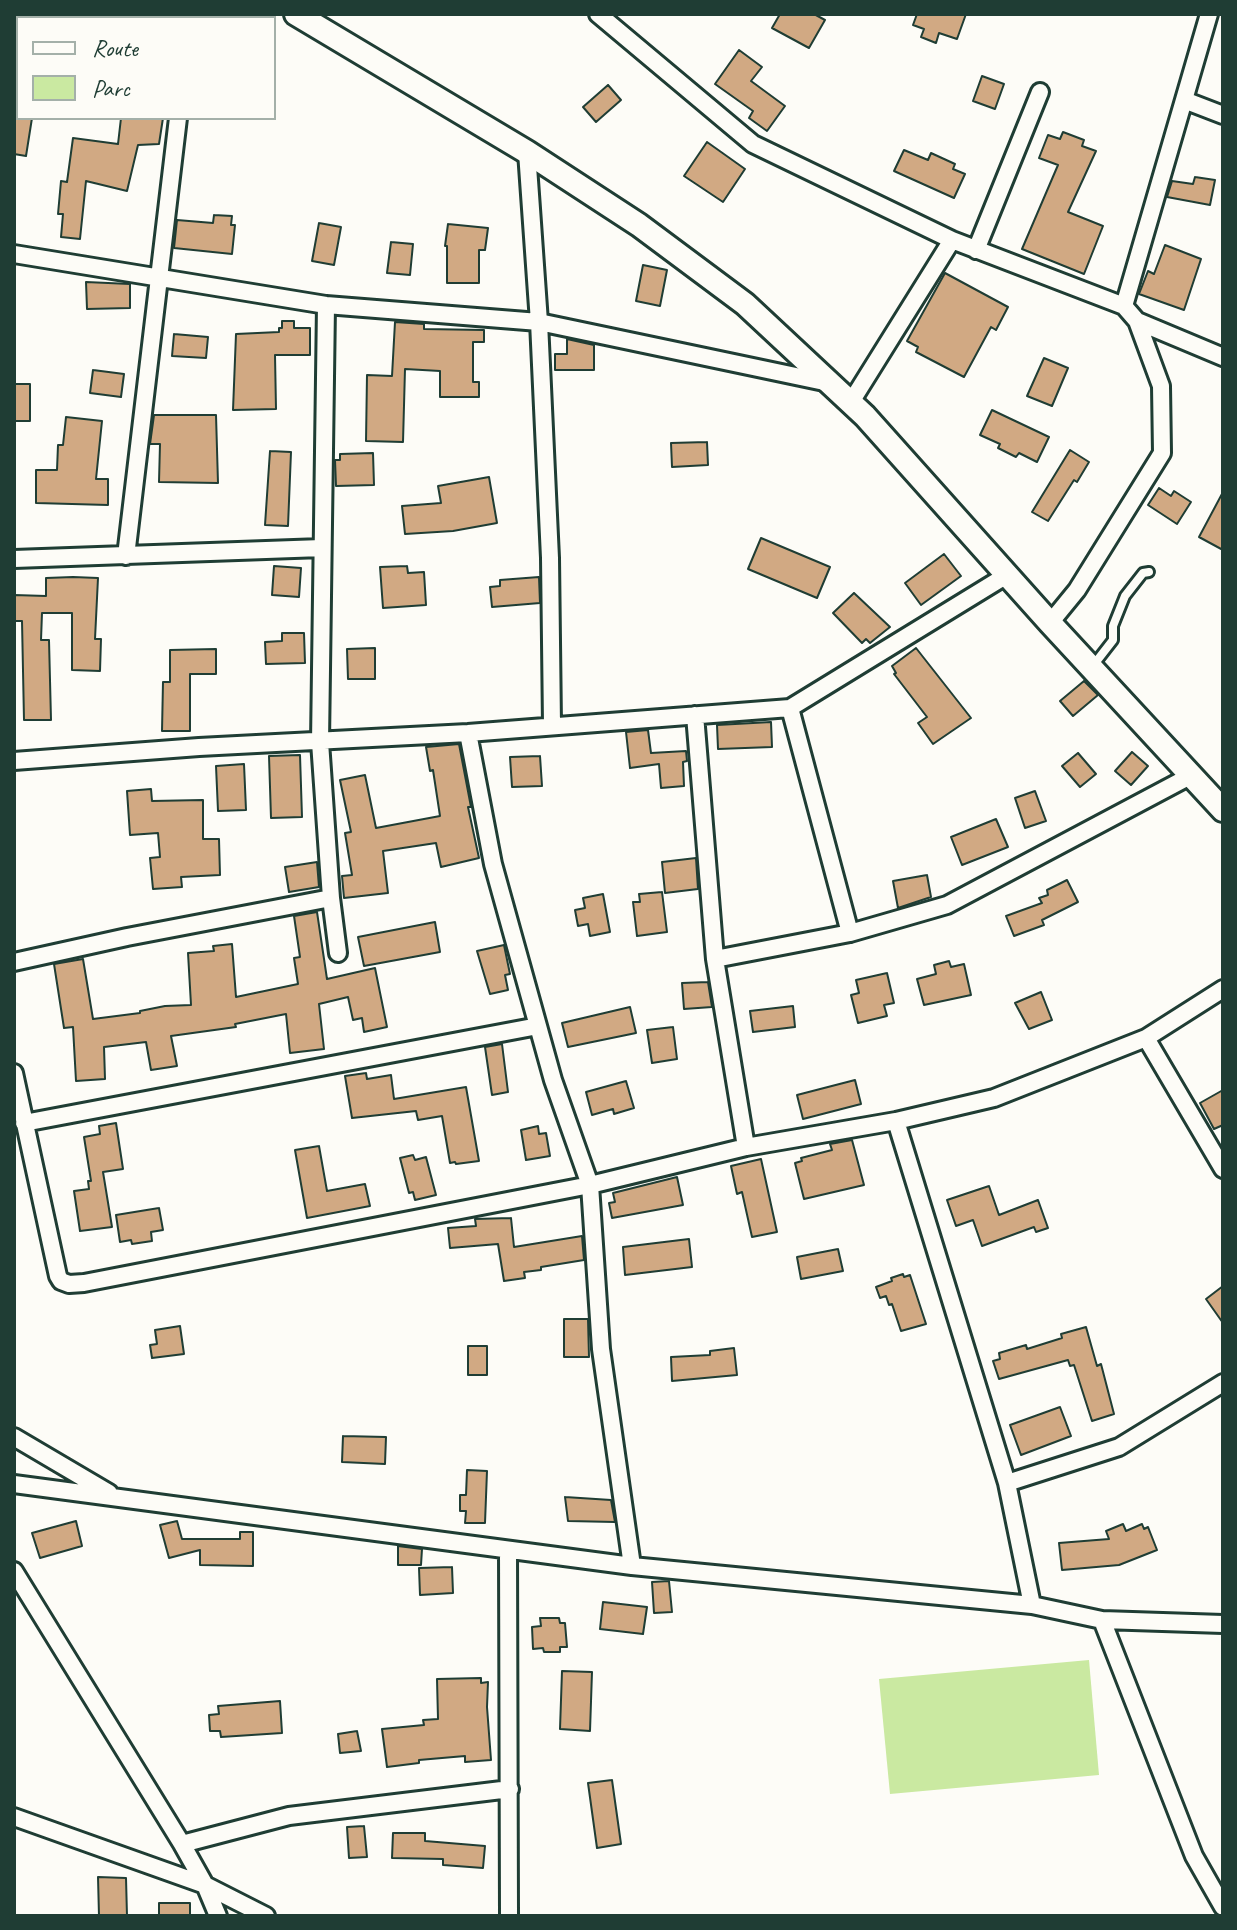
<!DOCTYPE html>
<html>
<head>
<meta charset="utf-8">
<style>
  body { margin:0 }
  #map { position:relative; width:1237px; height:1930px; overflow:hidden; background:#fdfcf7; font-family:Caveat,sans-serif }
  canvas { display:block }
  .frame { position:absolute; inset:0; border:16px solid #1f3d34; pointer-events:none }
  .legend { position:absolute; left:16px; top:16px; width:260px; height:104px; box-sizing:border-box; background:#fdfcf7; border:2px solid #a4b0a9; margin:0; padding:10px 14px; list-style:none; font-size:24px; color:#1f3d34 }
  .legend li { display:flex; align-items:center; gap:16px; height:40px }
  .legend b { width:40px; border:2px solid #a4b0a9 }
</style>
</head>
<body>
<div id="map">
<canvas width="1237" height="1930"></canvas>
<div class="frame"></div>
<ul class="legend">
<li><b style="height:10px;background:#fdfcf7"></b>Route</li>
<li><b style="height:22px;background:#cae9a1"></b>Parc</li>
</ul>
</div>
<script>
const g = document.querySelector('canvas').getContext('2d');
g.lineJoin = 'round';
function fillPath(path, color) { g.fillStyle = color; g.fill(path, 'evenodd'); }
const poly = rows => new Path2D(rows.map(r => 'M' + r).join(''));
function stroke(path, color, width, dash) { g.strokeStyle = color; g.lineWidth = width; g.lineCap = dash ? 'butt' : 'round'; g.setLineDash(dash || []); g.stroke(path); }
fillPath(poly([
  [1089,1660,1099,1775,890,1794,879,1679]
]), '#cae9a1');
const building = poly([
  [780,14,814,14,825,20,809,48,772,28,780,14],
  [917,14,966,14,957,39,939,33,936,43,921,37,924,29,913,25,917,14],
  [739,50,762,67,751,81,785,106,767,131,749,118,753,111,715,84,739,50],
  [982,76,1004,84,995,109,973,101,982,76],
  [608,85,621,100,596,122,583,107,608,85],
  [14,118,32,118,26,156,14,154,14,118],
  [121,118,163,118,159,144,138,145,127,191,86,181,80,239,61,237,63,214,58,214,61,181,67,182,73,138,118,144,121,118],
  [1063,132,1084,140,1082,146,1096,151,1068,212,1103,226,1084,274,1022,249,1058,165,1039,158,1048,135,1060,139,1063,132],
  [707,142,745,169,723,202,684,176,707,142],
  [904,150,928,160,931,153,955,164,953,169,965,174,954,198,894,171,904,150],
  [1195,177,1215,180,1210,205,1167,197,1172,181,1193,184,1195,177],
  [214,215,232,216,231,225,235,225,232,254,174,248,177,220,213,223,214,215],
  [319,223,341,227,334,265,312,261,319,223],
  [448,224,488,228,485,250,479,250,479,283,447,283,447,246,445,246,448,224],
  [391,242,413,244,410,275,387,273,391,242],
  [1165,245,1201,259,1184,310,1139,294,1148,271,1154,274,1165,245],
  [643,265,667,270,660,306,636,301,643,265],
  [945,273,1008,307,996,330,991,327,964,377,916,352,918,347,907,341,945,273],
  [86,282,130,284,130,308,87,309,86,282],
  [282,321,294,321,294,328,310,328,310,355,275,355,276,409,233,410,236,334,279,332,279,328,282,328,282,321],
  [395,322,424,324,424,329,484,330,484,342,473,342,473,382,479,382,479,397,440,397,440,371,405,369,403,442,366,441,367,375,392,376,395,322],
  [174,334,208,337,206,358,172,356,174,334],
  [567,339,594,345,594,370,555,370,555,354,567,354,567,339],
  [1044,358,1068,368,1052,406,1027,396,1044,358],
  [93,370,124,374,121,397,90,393,93,370],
  [14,384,30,384,30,421,14,421,14,384],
  [992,410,1049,437,1037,462,1019,453,1016,457,998,448,1000,444,980,435,992,410],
  [154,415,216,415,218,483,159,482,160,444,150,444,154,415],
  [66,417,102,421,96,479,108,479,108,505,36,503,36,470,57,470,58,445,63,445,66,417],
  [707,442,708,465,672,467,671,443,707,442],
  [1070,450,1089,462,1077,482,1074,480,1048,521,1032,512,1070,450],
  [270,451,291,452,288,526,265,525,270,451],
  [373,453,374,485,336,486,335,460,340,460,340,454,373,453],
  [489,477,497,523,453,531,405,534,402,506,441,503,438,486,489,477],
  [1159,488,1171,496,1174,491,1191,502,1177,524,1148,505,1159,488],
  [1223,492,1223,550,1199,537,1223,492],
  [761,538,830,567,817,598,748,569,761,538],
  [944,554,961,576,921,605,905,583,944,554],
  [274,566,301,568,299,597,272,595,274,566],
  [407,566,408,573,424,572,426,605,383,608,380,567,407,566],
  [73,577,98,578,95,639,101,639,100,671,72,670,72,613,42,613,41,640,49,640,51,720,24,720,22,621,14,621,14,595,46,596,46,578,73,577],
  [539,577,540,603,492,607,490,587,500,586,500,580,539,577],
  [854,593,890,627,870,643,866,639,862,643,833,613,854,593],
  [282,633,304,633,305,663,266,664,265,642,282,641,282,633],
  [375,648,375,679,348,679,347,649,375,648],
  [916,648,971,718,933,744,918,723,927,717,894,674,896,673,892,666,916,648],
  [216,649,216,674,190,674,190,731,162,731,163,682,170,682,170,650,216,649],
  [1084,681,1098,695,1073,716,1060,701,1084,681],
  [771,722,772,747,718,749,717,725,771,722],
  [648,730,651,753,686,751,687,761,683,762,684,786,661,788,659,764,630,768,626,732,648,730],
  [459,744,471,807,468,807,479,858,441,867,436,843,383,851,388,893,344,898,342,876,352,875,345,833,351,832,340,780,365,775,376,828,440,816,433,770,430,771,426,747,459,744],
  [1132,752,1148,766,1131,785,1115,771,1132,752],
  [1078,753,1096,774,1080,787,1062,766,1078,753],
  [300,755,302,817,271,818,269,756,300,755],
  [540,756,542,786,512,787,510,757,540,756],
  [244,764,246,810,218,811,216,766,244,764],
  [151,789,152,801,203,800,203,839,219,839,220,875,181,877,182,887,153,889,150,858,160,857,158,833,130,835,127,791,151,789],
  [1035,791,1046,821,1025,828,1015,798,1035,791],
  [996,819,1008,847,962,865,951,837,996,819],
  [696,858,698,889,665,893,662,862,696,858],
  [317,862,319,887,289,892,285,867,317,862],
  [927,875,931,897,898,908,893,881,927,875],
  [1067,880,1078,902,1042,920,1044,925,1014,936,1006,916,1042,903,1039,898,1048,895,1047,890,1067,880],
  [662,892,667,932,637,936,633,902,640,902,639,894,662,892],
  [603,894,610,932,590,936,588,924,578,926,575,910,585,908,583,898,603,894],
  [317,912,327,979,375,968,387,1027,364,1032,362,1018,353,1020,348,997,319,1004,324,1049,290,1053,286,1014,235,1024,236,1027,171,1036,177,1066,151,1070,146,1042,104,1047,105,1079,76,1081,73,1027,64,1028,54,964,83,959,93,1019,140,1013,140,1011,165,1006,191,1005,188,953,214,951,213,946,232,944,236,997,298,984,294,958,300,957,294,916,317,912],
  [435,922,440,952,364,966,358,937,435,922],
  [504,945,510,974,505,975,508,990,490,994,477,951,504,945],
  [949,961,951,967,964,964,971,995,924,1005,917,979,936,974,934,965,949,961],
  [887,973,894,1003,884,1005,887,1016,858,1023,851,995,859,993,856,980,887,973],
  [708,982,712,1007,684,1009,682,983,708,982],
  [1041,992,1052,1020,1029,1029,1015,1003,1041,992],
  [793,1006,795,1027,753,1032,750,1011,793,1006],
  [630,1007,636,1033,568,1047,562,1023,630,1007],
  [673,1027,677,1059,652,1063,647,1030,673,1027],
  [502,1044,508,1092,492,1095,485,1047,502,1044],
  [366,1073,367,1079,391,1075,394,1099,466,1087,479,1161,456,1164,455,1162,450,1163,442,1116,418,1120,416,1111,352,1118,345,1076,366,1073],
  [855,1080,861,1104,803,1119,797,1095,855,1080],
  [626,1081,634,1108,614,1114,613,1109,592,1115,586,1092,626,1081],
  [1223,1090,1223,1125,1214,1129,1200,1103,1223,1090],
  [116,1123,123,1169,103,1172,112,1227,80,1231,74,1191,89,1189,88,1181,91,1181,84,1137,100,1134,99,1126,116,1123],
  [538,1126,539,1134,546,1133,550,1156,526,1160,521,1130,538,1126],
  [852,1140,864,1185,804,1199,795,1163,802,1161,801,1158,832,1150,830,1144,852,1140],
  [319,1146,327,1191,365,1184,370,1206,307,1218,295,1150,319,1146],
  [413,1155,415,1160,426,1157,436,1195,415,1200,413,1192,409,1193,400,1158,413,1155],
  [761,1159,777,1232,752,1237,742,1192,737,1194,731,1166,761,1159],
  [677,1177,683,1205,612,1218,609,1203,615,1202,613,1193,677,1177],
  [989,1186,999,1215,1038,1200,1048,1228,1036,1232,1034,1227,982,1246,973,1220,956,1226,947,1200,989,1186],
  [159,1208,163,1230,151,1232,152,1241,132,1244,131,1240,120,1242,116,1215,159,1208],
  [511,1218,514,1247,582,1236,584,1260,541,1267,541,1270,524,1272,525,1278,504,1281,498,1244,450,1248,448,1228,476,1226,475,1219,511,1218],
  [689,1239,692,1267,625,1275,623,1247,689,1239],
  [838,1249,843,1271,801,1279,797,1257,838,1249],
  [903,1274,904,1277,910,1275,926,1324,901,1331,892,1304,889,1305,886,1296,880,1298,876,1287,892,1281,891,1278,903,1274],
  [1223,1286,1223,1323,1206,1299,1223,1286],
  [564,1319,588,1319,589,1357,564,1357,564,1319],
  [180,1326,184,1354,152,1358,150,1345,157,1344,155,1330,180,1326],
  [1086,1327,1097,1366,1101,1364,1114,1414,1092,1421,1074,1365,1070,1366,1068,1360,999,1379,993,1361,1000,1359,999,1353,1026,1345,1027,1349,1062,1338,1061,1334,1086,1327],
  [468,1346,487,1346,487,1375,468,1375,468,1346],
  [734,1348,737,1375,672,1381,671,1357,710,1355,710,1351,734,1348],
  [1060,1407,1071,1436,1021,1455,1010,1425,1060,1407],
  [343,1436,386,1437,385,1464,342,1462,343,1436],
  [467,1470,487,1471,485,1523,465,1523,466,1511,460,1511,460,1495,466,1495,467,1470],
  [565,1497,611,1500,615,1522,568,1521,565,1497],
  [76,1521,82,1546,40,1558,32,1533,76,1521],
  [177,1521,182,1539,240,1539,240,1532,253,1532,253,1566,200,1565,200,1550,169,1558,160,1525,177,1521],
  [1123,1524,1126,1531,1142,1524,1144,1529,1148,1527,1157,1550,1119,1565,1062,1570,1059,1543,1109,1539,1106,1531,1123,1524],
  [398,1546,422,1549,421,1565,398,1565,398,1546],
  [452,1567,453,1593,420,1595,419,1568,452,1567],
  [669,1581,672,1612,654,1613,652,1582,669,1581],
  [603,1602,647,1607,643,1634,600,1629,603,1602],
  [540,1618,559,1618,560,1623,565,1623,567,1647,560,1647,560,1652,544,1652,543,1648,533,1649,532,1627,541,1626,540,1618],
  [562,1671,592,1672,590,1731,560,1729,562,1671],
  [481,1678,481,1683,488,1682,487,1707,491,1760,465,1762,465,1756,419,1760,419,1763,387,1767,382,1729,424,1725,423,1720,438,1719,437,1679,481,1678],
  [280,1701,282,1733,221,1737,220,1731,210,1731,209,1715,219,1714,218,1706,280,1701],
  [357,1731,361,1751,340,1753,338,1734,357,1731],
  [612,1780,621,1844,597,1848,588,1783,612,1780],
  [364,1826,367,1857,349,1858,347,1827,364,1826],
  [393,1833,425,1833,425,1841,485,1846,483,1868,443,1865,443,1859,392,1858,393,1833],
  [98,1877,126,1878,127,1916,99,1916,98,1877],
  [159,1903,190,1903,190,1916,159,1916,159,1903]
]);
fillPath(building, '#d1a983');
stroke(building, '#1f3d34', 2);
const service = poly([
  [1092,667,1113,640,1113,626,1125,596,1143,573,1149,572]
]);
const minor = poly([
  [598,14,753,144,952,240,1124,306,1137,321,1223,357],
  [196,18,197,14],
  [1184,100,1223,115],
  [527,152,539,322,550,558,552,725],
  [976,250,1040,92],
  [14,254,326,305,539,322,829,383],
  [326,305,320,742,331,898,338,953],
  [1124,306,1209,14],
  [851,402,952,240],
  [126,556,178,118],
  [14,559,322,548],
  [1050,623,1077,590,1162,453,1161,386,1137,321],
  [790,708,850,933],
  [695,715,715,959,746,1147],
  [468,733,493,864,553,1080,590,1185,601,1349,632,1566],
  [14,761,199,747,468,733,790,708,1007,575],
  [715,959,850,933,947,905,1192,775],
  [14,962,127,937,331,898],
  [1146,1038,1223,1169],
  [14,1073,58,1276,61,1281,69,1284,84,1283,590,1185,746,1147,896,1121,994,1098,1146,1038,1223,989],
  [896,1121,1007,1483,1032,1605],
  [24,1123,538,1026],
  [14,1437,109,1493],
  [1007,1483,1119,1447,1223,1383],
  [14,1484,632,1566,1032,1605,1102,1620,1223,1624],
  [508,1550,509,1916],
  [14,1571,182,1844,205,1885,218,1916],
  [1102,1620,1194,1856,1223,1907],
  [14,1817,205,1885,266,1916],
  [182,1844,289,1816,510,1789]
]);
const secondary = poly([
  [296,14,527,152,639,225,745,304,865,416,1050,623,1223,810]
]);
stroke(service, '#1f3d34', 14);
stroke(minor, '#1f3d34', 22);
stroke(secondary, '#1f3d34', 28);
stroke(service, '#fdfcf7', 8);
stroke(minor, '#fdfcf7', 16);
stroke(secondary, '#fdfcf7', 22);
</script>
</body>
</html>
